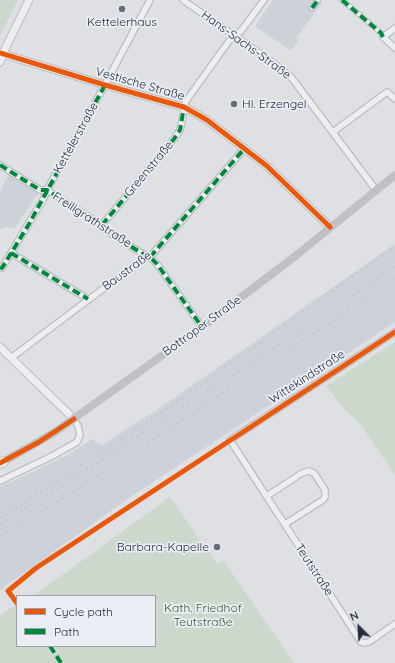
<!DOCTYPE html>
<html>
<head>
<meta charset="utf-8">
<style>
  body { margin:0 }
  #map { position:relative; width:395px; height:663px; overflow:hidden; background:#dee0e3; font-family:Quicksand,sans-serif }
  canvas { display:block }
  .legend { position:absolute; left:16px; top:595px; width:140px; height:52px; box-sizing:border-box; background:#eaedf4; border:1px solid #9ba0ab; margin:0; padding:5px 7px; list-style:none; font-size:12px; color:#242c3d }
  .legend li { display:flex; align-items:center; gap:8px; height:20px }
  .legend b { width:20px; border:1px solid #9ba0ab }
  .north { position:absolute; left:339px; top:607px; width:40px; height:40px; -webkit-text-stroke:3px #eaedf4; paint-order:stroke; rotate:336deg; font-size:11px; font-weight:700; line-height:16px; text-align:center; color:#242c3d }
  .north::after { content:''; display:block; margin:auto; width:14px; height:18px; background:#242c3d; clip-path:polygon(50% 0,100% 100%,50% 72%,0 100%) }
</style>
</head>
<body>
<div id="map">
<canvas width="395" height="663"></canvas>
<ul class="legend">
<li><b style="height:5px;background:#e8590c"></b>Cycle path</li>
<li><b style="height:5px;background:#00873e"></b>Path</li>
</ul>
<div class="north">N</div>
</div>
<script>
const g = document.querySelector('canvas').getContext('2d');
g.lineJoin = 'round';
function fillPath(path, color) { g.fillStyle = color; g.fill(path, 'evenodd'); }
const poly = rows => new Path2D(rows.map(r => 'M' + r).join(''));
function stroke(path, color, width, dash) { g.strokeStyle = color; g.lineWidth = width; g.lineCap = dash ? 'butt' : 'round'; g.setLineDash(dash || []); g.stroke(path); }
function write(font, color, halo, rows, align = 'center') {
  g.font = font + ' Quicksand,sans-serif'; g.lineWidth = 3.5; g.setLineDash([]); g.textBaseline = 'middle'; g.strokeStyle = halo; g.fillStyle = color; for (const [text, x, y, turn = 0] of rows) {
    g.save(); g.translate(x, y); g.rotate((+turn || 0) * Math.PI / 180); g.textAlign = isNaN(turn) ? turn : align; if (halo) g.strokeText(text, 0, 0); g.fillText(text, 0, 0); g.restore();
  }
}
fillPath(poly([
  [273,0,318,0,322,3,296,38,299,40,291,51,255,26],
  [10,171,40,190,15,228,5,227,0,229,0,192],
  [395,244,395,322,126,500,0,590,0,487,68,455,92,439,102,445,164,405]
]), '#cdd1d9');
fillPath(poly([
  [0,0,18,0,0,36],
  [395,342,395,475,361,425,347,412,326,386],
  [170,497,217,564,223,560,294,663,0,663,0,616,9,609,17,605,17,646,155,646,155,596,33,596]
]), '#cdd8cd');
const pedestrian = poly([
  [342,0,381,33,383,37],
  [312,8,318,0]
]);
const minor = poly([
  [183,0,271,61,291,77,376,190],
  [395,28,383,37,395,48],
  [333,132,387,92,395,99],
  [0,165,40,190,47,190,102,225,105,230,143,254,150,257,157,264,202,327],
  [102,225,174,139,180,130,186,101,229,41,241,31,264,0],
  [11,253,88,299],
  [0,267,2,268,44,198,47,190,101,92,150,0],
  [395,332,230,440,361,642,364,643,369,642,395,624],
  [11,358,140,261,150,257,244,149],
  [0,481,52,456,77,442,80,435,78,426,74,419],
  [267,496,302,473,309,471,314,473,325,490,325,497,323,500,285,524]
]);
const tertiary = poly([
  [0,53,105,85,184,107,207,120,267,166,330,227],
  [0,62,6,47,29,0],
  [0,347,74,419]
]);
const primary = poly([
  [0,463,3,462]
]);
stroke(pedestrian, '#bbbdc1', 6);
stroke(minor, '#bbbdc1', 8);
stroke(tertiary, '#bbbdc1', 9);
stroke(primary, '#b9bcc1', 11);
stroke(pedestrian, '#eceef0', 4);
stroke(minor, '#eceef0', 5.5);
stroke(tertiary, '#eceef0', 7);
stroke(poly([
  [3,462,55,432,202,327,298,254,395,175]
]), '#bfc1c6', 8);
stroke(primary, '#f2f3f4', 9);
stroke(poly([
  [0,518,164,411,395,246],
  [0,524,46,496,299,332,375,280,395,265],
  [0,536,52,505,344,314,395,277]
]), '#c5c7cb', 2, [2, 4]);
stroke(poly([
  [342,0,381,33,383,37],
  [312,8,318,0],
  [0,165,40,190,47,190,102,225,105,230,143,254,150,257,157,264,202,327],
  [102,225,174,139,180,130,184,107],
  [11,253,88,299],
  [150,257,244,149],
  [0,267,2,268,29,224,105,85],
  [50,646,61,663]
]), '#00873e', 4, [8, 4]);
stroke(poly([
  [0,53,105,85,184,107,207,120,267,166,330,227],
  [0,463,39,442,74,419],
  [17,603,8,591,36,568,395,332]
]), '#e8590c', 5);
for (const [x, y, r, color] of [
  [122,9,4,"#656b77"],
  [234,104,4,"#656b77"],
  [217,547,4,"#656b77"]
]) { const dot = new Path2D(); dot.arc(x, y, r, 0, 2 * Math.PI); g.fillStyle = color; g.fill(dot); stroke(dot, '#eaedf4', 1.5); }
write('12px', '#242c3d', '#eaedf4', [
  ["Kettelerhaus",122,22],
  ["Hl. Erzengel",242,104,"left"],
  ["Barbara-Kapelle",209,547,"right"]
]);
write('12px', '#242c3d', '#eaedf4', [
  ["Hans-Sachs-Straße",246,45,36],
  ["Vestische Straße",140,84,16],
  ["Kettelerstraße",76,138,-61],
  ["Greenstraße",149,169,-50],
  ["Freiligrathstraße",92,220,33],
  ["Baustraße",127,271,-36],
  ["Bottroper Straße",202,326,-36],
  ["Wittekindstraße",307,377,-33],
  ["Teutstraße",314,570,57]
]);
write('12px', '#365931', '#eaedf4', [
  ["Kath. Friedhof",203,608],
  ["Teutstraße",203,622]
]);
</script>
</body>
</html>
